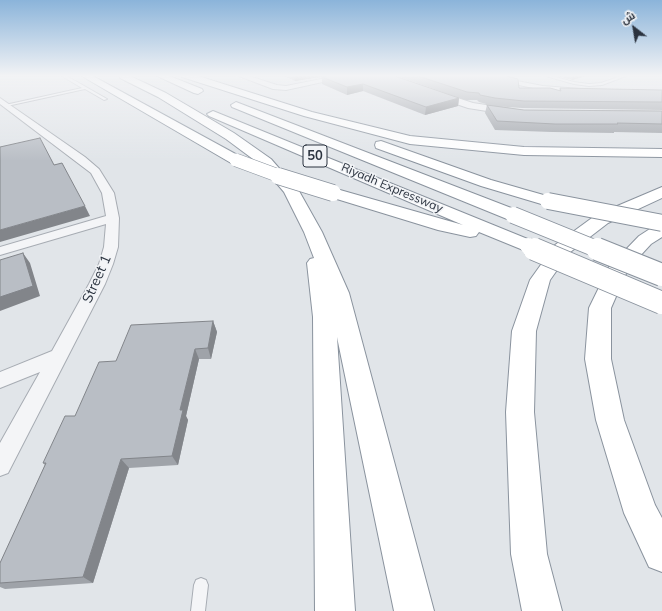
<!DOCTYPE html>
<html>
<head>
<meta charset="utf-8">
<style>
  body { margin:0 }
  #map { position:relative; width:662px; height:611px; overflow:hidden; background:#e1e5e9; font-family:Mulish,Cairo,sans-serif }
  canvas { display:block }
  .north { position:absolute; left:614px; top:8px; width:40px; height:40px; -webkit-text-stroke:3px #f1f3f6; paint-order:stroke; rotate:329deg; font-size:11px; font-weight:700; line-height:16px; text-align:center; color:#2b333f }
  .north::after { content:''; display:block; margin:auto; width:14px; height:18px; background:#2b333f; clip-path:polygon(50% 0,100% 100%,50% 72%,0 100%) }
</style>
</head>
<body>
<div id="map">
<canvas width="662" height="611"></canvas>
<div class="north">ش</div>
</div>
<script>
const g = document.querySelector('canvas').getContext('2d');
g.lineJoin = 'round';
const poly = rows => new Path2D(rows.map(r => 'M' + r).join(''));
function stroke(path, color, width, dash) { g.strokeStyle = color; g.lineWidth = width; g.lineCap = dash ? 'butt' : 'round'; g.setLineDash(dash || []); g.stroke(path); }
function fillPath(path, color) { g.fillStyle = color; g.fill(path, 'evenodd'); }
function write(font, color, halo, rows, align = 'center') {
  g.font = font + ' Mulish,sans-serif'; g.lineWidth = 3; g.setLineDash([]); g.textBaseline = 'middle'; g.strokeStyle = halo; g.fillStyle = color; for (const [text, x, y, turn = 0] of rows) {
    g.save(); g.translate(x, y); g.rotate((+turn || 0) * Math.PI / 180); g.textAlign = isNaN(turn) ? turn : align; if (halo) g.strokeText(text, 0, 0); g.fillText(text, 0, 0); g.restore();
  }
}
const service = poly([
  [60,75,65,75,107,99,104,100,85,89,7,106,5,105,82,88,60,75],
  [542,75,548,75,574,82,589,84,601,83,623,75,629,75,602,85,589,86,574,84,542,75],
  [201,578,206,580,208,585,205,611,191,611,194,585,196,580,201,578]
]);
const minor = poly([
  [236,75,246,75,277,85,286,86,341,75,355,75,286,90,273,89,236,75],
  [486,75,496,75,512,80,543,86,580,89,584,91,580,93,543,90,509,83,486,75],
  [0,98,85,157,99,169,114,193,119,218,118,247,113,264,105,284,8,473,0,476,0,443,40,372,0,388,0,372,52,351,89,284,99,264,104,247,106,224,0,255,0,247,106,216,102,193,91,173,0,104,0,98]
]);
const tertiary = poly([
  [433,90,473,103,512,109,517,112,512,115,468,108,430,95,428,93,433,90]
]);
const motorway = poly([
  [80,75,91,75,241,157,243,160,241,163,236,164,231,163,80,75],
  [119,75,128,75,166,93,234,133,271,159,299,191,322,232,349,293,434,611,394,611,337,337,355,611,315,611,313,317,307,263,310,259,314,258,304,232,284,192,261,165,226,139,158,97,120,78,119,75],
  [155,75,167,75,202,89,203,91,198,94,194,93,155,75],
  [181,75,195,75,312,112,410,136,524,147,662,149,662,157,524,155,410,144,304,116,182,77,181,75],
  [236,102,519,211,521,215,519,219,513,220,507,219,232,107,231,105,236,102],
  [213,111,535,242,537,246,535,250,528,252,479,232,476,236,470,237,438,230,327,196,325,193,327,190,333,188,463,225,209,116,207,114,213,111],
  [381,141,491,180,554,198,556,201,554,204,548,206,481,186,376,148,375,145,376,142,381,141],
  [662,187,662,198,608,223,569,253,550,280,536,331,534,412,547,554,562,611,522,611,511,554,506,412,512,331,530,280,555,245,596,215,662,187],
  [662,224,662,237,651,244,628,269,611,308,611,359,624,420,655,505,662,518,662,572,649,567,624,513,596,420,585,359,589,308,609,267,639,236,656,225,662,224]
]);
stroke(service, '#a7acb3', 2);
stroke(minor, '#a7acb3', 2);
stroke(tertiary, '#a7acb3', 2);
stroke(motorway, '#8a939e', 2);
fillPath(service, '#f4f5f7');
fillPath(minor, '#f4f5f7');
fillPath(tertiary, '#f4f5f7');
fillPath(motorway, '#fff');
const motorwayBridgeFar2 = poly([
  [236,160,282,177]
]);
const motorwayBridgeFar1 = poly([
  [278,176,333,193],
  [548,201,662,223],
  [513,215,599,250],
  [528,246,537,250]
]);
const motorwayBridge = poly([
  [534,249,662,303],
  [597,249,662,275]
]);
stroke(motorwayBridgeFar2, '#8a939e', 14, []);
stroke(motorwayBridgeFar1, '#8a939e', 18, []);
stroke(motorwayBridge, '#8a939e', 24, []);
stroke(motorwayBridgeFar2, '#fff', 13);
stroke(motorwayBridgeFar1, '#fff', 16);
stroke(motorwayBridge, '#fff', 22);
fillPath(poly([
  [281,75,392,75,459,98,458,106,425,115,363,91,347,95,322,84,322,77,295,81],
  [394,75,503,75,519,88,559,91,560,88,662,90,662,110,522,108,493,106,479,102,477,100,465,100],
  [554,75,589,75,572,80],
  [487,105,524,110,662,111,662,133,614,132,614,133,552,132,495,130,485,113],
  [213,321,217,332,211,359,199,359,186,416,188,420,178,465,129,468,93,583,5,589,0,587,0,563,45,465,43,463,75,416,116,361]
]), '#9fa3a9');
fillPath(poly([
  [294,75,331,75,295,81],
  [574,75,589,75,572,80],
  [363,84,363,91,347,95,347,87],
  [459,98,458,106,425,115,426,107],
  [85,206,90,216,0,242,0,230],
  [23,253,30,263,40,296,0,311,0,297],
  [213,321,217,332,211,359,208,348],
  [195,349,199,359,186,416,188,420,178,465,172,456,180,410],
  [121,459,129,468,93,583,83,577]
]), '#82858a');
const building = poly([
  [330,75,392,75,459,98,426,107,363,84,347,87,322,77,330,75],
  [415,75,503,75,518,79,519,88,550,88,561,91,560,88,662,90,662,102,524,101,495,98,480,95,479,93,467,92,415,75],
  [487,105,524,110,662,111,662,124,617,123,618,124,555,124,497,121,487,105],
  [40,138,54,165,62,163,85,206,0,230,0,147,40,138],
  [23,253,33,286,0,297,0,260,23,253],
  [213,321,208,348,195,349,180,410,183,410,172,456,121,459,83,577,0,583,0,563,46,463,43,463,65,416,75,416,99,362,116,361,131,325,213,321]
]);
fillPath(building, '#b9bec5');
stroke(building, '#82858a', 1);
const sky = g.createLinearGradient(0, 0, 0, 161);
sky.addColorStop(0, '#8bb4da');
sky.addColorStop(0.47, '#f2f3f5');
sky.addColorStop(1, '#f2f3f500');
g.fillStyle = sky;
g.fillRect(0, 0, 662, 161);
write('12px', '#2b333f', '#f1f3f6', [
  ["Riyadh Expressway",392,188,23]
]);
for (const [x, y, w] of [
  [315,156,24]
]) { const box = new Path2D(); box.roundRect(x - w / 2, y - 11, w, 22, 3); g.fillStyle = '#f1f3f6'; g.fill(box); stroke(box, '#2b333f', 1); }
write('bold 13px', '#2b333f', null, [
  ["50",315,156]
]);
write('14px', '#2b333f', '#f1f3f6', [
  ["Street 1",97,279,-66]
]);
</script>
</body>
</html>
